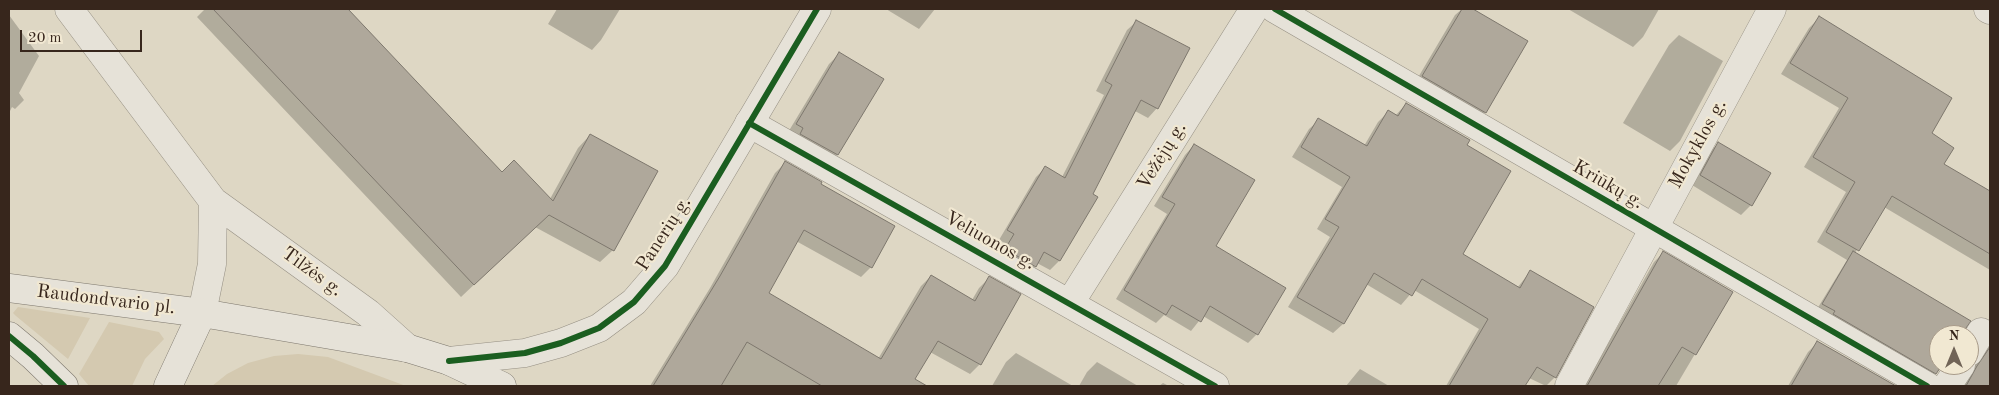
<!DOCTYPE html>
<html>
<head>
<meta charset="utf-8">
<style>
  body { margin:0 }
  #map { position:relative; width:1999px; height:395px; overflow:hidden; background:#ded7c4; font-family:"Old Standard TT",serif }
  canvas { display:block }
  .frame { position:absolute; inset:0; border:10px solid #37261c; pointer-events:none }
  .north { position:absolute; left:1929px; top:325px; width:50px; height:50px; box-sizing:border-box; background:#f1e8d2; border:1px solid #a79a89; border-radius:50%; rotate:0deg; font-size:14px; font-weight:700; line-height:20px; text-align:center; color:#37261c }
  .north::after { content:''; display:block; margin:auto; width:18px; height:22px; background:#716457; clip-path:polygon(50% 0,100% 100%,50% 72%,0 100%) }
  .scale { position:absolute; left:20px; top:30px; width:122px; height:22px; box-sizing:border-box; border:2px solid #37261c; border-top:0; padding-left:6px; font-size:15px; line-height:18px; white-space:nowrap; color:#37261c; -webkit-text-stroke:4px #f1e8d2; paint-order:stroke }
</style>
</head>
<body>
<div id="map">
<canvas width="1999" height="395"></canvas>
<div class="frame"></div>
<div class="north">N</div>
<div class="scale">20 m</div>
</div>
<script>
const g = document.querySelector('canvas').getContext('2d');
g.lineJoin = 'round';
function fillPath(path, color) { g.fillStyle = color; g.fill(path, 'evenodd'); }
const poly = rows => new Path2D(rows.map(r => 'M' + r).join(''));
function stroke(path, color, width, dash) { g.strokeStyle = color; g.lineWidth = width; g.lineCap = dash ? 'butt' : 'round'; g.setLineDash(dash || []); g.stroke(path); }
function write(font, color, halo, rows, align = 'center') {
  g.font = font + ' "Old Standard TT",serif'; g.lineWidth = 4.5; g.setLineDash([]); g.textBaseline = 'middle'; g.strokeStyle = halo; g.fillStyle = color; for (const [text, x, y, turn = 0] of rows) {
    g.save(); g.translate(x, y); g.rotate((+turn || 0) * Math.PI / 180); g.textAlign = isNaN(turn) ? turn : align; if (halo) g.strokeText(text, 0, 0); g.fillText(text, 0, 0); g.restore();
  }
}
fillPath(poly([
  [18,307,90,318,68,359,16,316,13,313],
  [109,322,159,332,164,339,145,359,132,386,89,386,79,374],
  [298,354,328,357,406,386,212,386,227,374,248,363,274,356]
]), '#d4c9b0');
fillPath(poly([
  [205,9,346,9,502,174,550,199,578,148,590,135,613,250,600,262,535,227,461,297,197,17],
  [557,9,620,9,601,40,592,50,548,24],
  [886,9,935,9,919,29],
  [1462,9,1471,9,1527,41,1485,112,1475,122,1413,86,1455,15],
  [1568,9,1659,9,1643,37,1633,47],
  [9,15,39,56,19,93,24,100,15,109,12,107,9,113],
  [1819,18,1930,133,1942,164,1990,192,1990,270,1884,207,1855,253,1960,335,1939,335,1939,365,1942,365,1926,383,1814,314,1847,260,1817,242,1846,192,1804,167,1839,108,1781,74,1809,28],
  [1137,21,1157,108,1148,118,1135,111,1091,194,1097,198,1059,261,1050,270,1037,263,1026,276,996,259,1005,243,999,240,1036,177,1046,167,1062,177,1104,95,1096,91,1127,30],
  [1679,35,1723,61,1680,141,1670,151,1623,123,1669,45],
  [839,54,882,79,837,155,827,164,787,134,829,64],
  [1406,104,1466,146,1461,254,1517,288,1530,272,1592,308,1555,377,1546,386,1529,378,1524,386,1446,386,1479,329,1414,290,1401,305,1366,284,1343,324,1333,333,1288,307,1330,237,1317,229,1342,187,1292,157,1309,129,1319,120,1364,146,1378,122,1388,112,1395,116],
  [1718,144,1751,205,1741,215,1692,185,1708,153],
  [1194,145,1214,247,1257,334,1248,343,1203,316,1191,331,1164,315,1156,323,1116,299,1167,214,1154,206,1185,155],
  [785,163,819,185,871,267,861,277,796,241,767,294,878,359,921,286,931,276,972,300,979,288,989,278,980,364,970,374,930,352,910,386,650,386,710,288,775,173],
  [1663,253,1731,293,1676,386,1584,386,1654,262],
  [1818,342,1894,386,1788,386,1808,352],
  [1990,343,1990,386,1964,386,1967,377],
  [1016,353,1073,386,992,386,1006,362],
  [1097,362,1138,386,1079,386,1087,372],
  [1360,369,1389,386,1346,386],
  [1163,383,1169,386,1159,386]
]), '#0003');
const building = poly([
  [213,9,348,9,502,172,514,160,553,201,590,134,658,171,614,251,549,215,474,285,213,9],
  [1462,9,1473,9,1528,41,1486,113,1422,76,1462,9],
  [1819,16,1952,98,1932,133,1954,148,1944,164,1990,191,1990,254,1892,196,1859,251,1826,232,1855,182,1813,157,1848,98,1790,63,1819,16],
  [1136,20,1190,48,1158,109,1141,100,1093,194,1098,197,1060,261,1044,252,1036,267,1005,249,1014,234,1007,230,1045,166,1065,178,1112,85,1105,81,1136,20],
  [839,52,884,79,838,155,800,134,803,128,796,124,839,52],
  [1406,103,1470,140,1467,145,1511,171,1463,254,1520,288,1530,270,1594,307,1556,378,1537,367,1525,386,1449,386,1488,319,1422,279,1412,296,1374,273,1344,324,1297,297,1339,227,1325,219,1350,177,1301,147,1318,118,1367,146,1388,110,1398,116,1406,103],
  [1718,142,1771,173,1752,206,1700,175,1718,142],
  [1194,144,1255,180,1216,246,1286,288,1258,335,1210,306,1201,322,1172,305,1166,315,1124,290,1175,204,1162,197,1194,144],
  [785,161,822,182,821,184,895,226,872,268,804,230,769,293,881,359,931,275,975,301,989,276,1021,294,981,365,938,341,915,379,927,386,822,386,747,342,721,386,653,386,720,276,785,161],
  [1663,251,1733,292,1696,355,1682,347,1658,386,1587,386,1663,251],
  [1853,251,1971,321,1961,335,1939,335,1939,365,1942,365,1936,374,1833,314,1835,311,1822,304,1853,251],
  [1817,341,1896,386,1791,386,1817,341],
  [1990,347,1990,386,1966,386,1977,366,1990,347]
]);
fillPath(building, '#afa89b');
stroke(building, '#7d776d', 1);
const minor = poly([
  [69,9,213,201,368,313,407,348],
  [1275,9,1927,386],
  [1988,9,1990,10],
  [749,123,1215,386],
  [1070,303,1254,9],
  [202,313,212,264,213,201],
  [1969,352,1981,332],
  [1569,386,1772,9],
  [1947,386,1961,365]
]);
const tertiary = poly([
  [449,361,525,353,561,343,599,328,634,302,665,266,817,9]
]);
const secondary = poly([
  [9,288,202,313,407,348,449,361,502,386],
  [9,336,33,356,64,386],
  [168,386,202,313]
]);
stroke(minor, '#958f83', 29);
stroke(tertiary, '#958f83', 29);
stroke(secondary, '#7d776d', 29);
stroke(minor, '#e6e2d8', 28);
stroke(tertiary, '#e6e2d8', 28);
stroke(secondary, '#e6e2d8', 28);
stroke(poly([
  [1275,9,1927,386],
  [749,123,1215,386],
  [9,336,33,356,64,386],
  [449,361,525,353,561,343,599,328,634,302,665,266,817,9]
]), '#1b5e20', 6);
write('19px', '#37261c', '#f1e8d2', [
  ["Mokyklos g.",1698,144,-61],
  ["Vežėjų g.",1162,156,-58],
  ["Kriūkų g.",1608,185,30],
  ["Panerių g.",664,234,-57],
  ["Veliuonos g.",990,241,29],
  ["Tilžės g.",312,272,36],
  ["Raudondvario pl.",106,300,7]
]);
</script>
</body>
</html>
